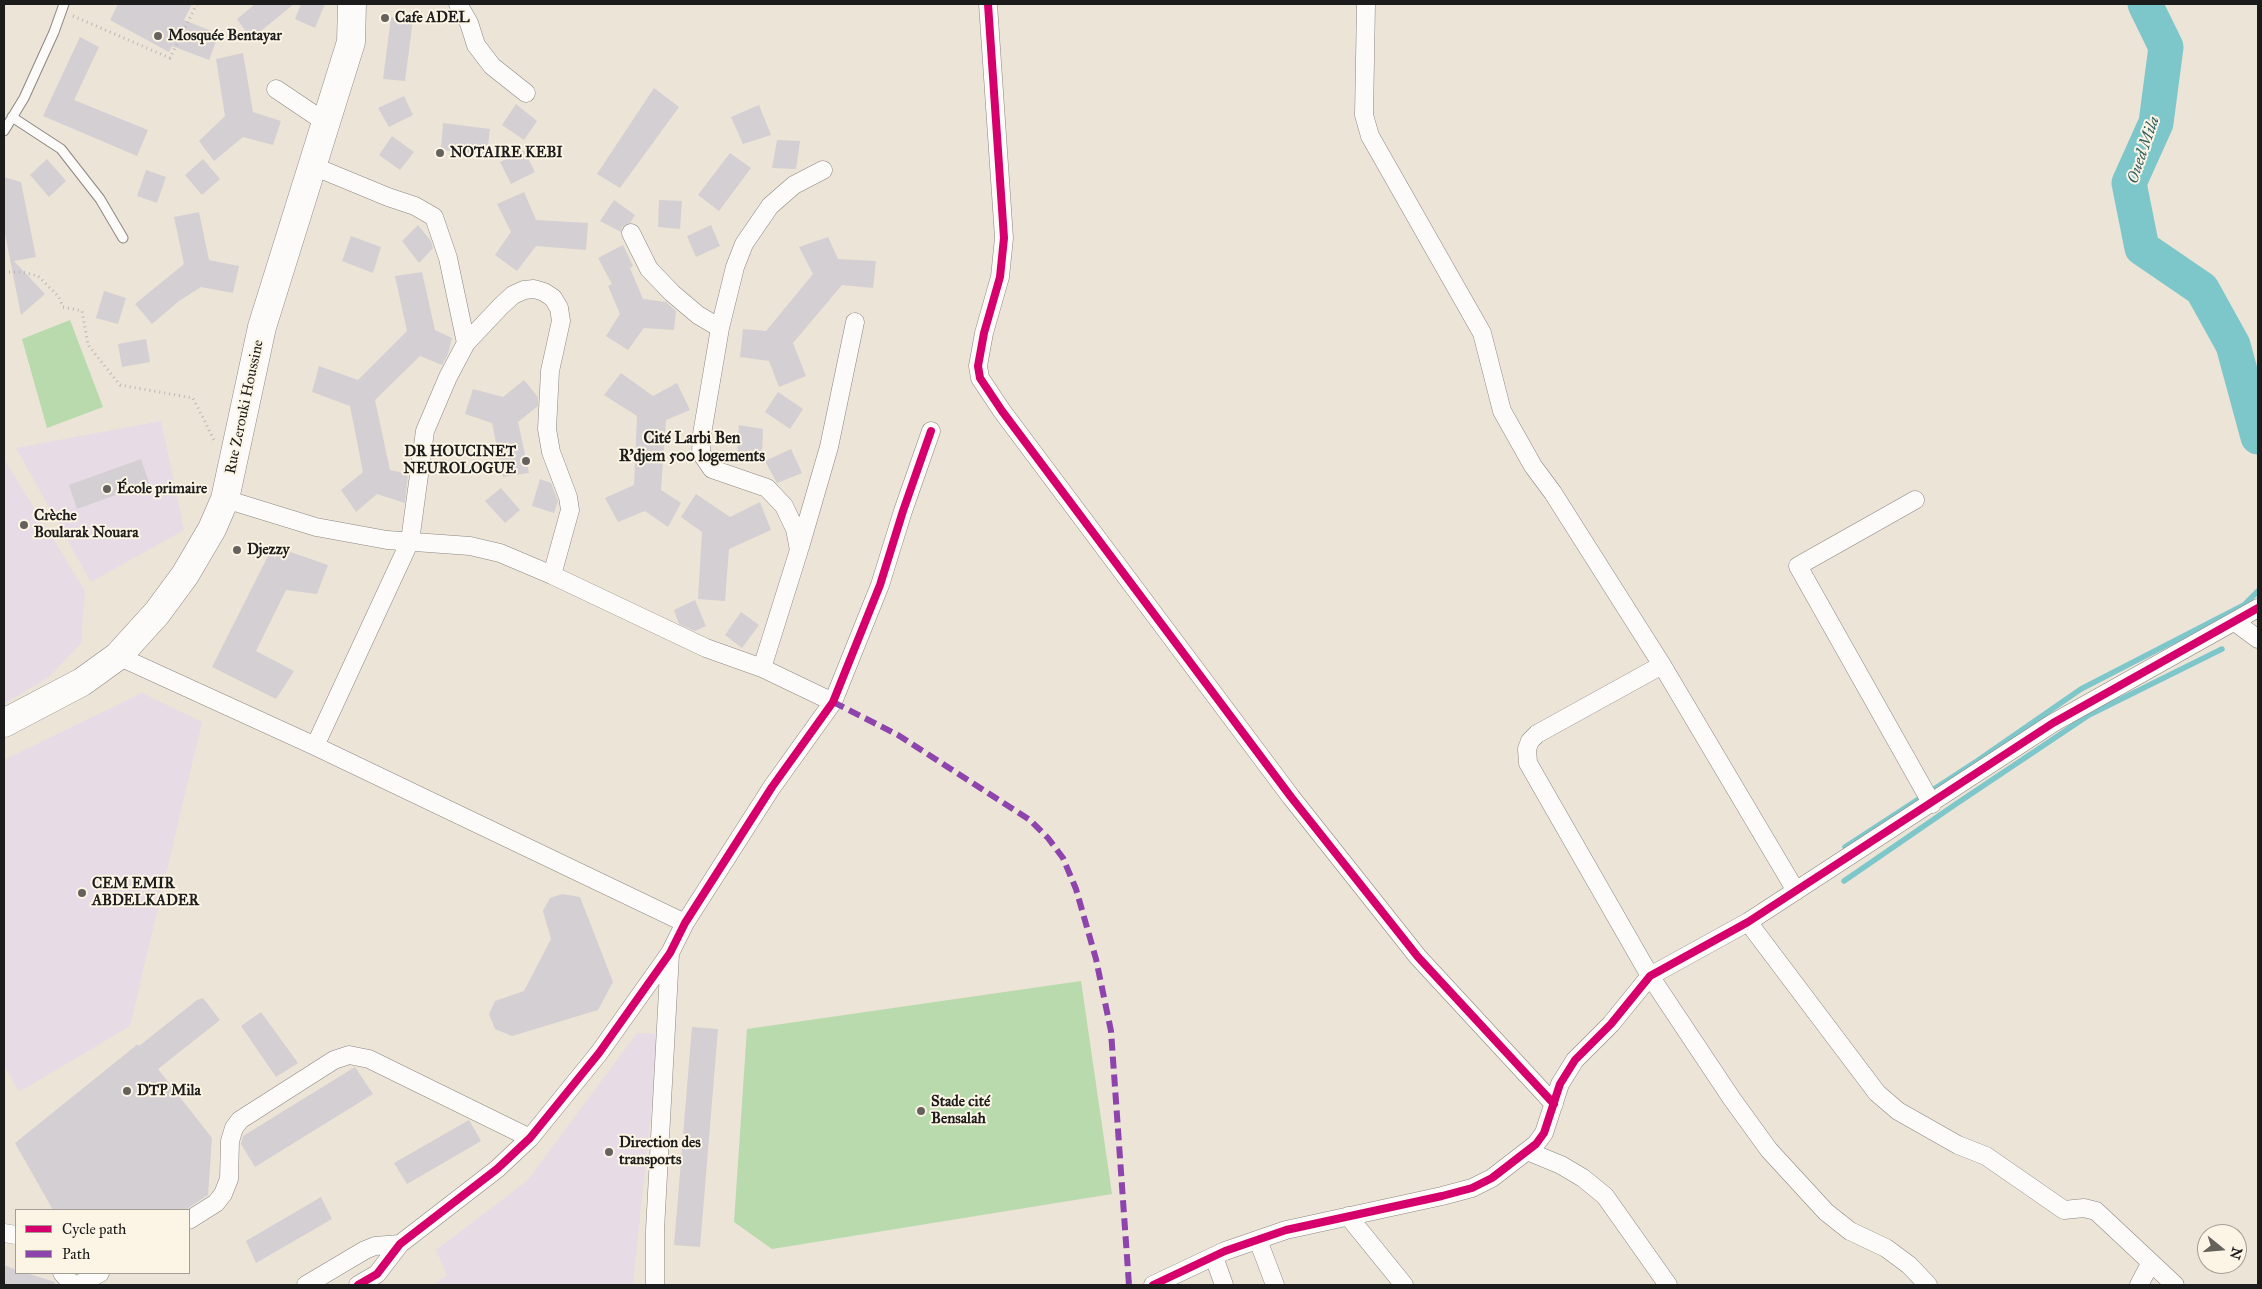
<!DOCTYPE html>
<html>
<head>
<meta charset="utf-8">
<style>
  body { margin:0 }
  #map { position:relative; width:2262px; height:1289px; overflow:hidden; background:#ece4d6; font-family:"IM FELL Great Primer",serif }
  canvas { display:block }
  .frame { position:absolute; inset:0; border:5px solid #1c1c1c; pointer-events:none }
  .legend { position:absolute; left:15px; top:1209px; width:175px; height:65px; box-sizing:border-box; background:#fcf5e5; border:1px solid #a29e95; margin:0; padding:6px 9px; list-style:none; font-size:15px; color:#1c1c1c }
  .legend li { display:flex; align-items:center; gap:10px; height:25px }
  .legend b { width:25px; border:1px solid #a29e95 }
  .north { position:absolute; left:2197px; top:1224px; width:50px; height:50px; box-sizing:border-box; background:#fcf5e5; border:1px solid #a29e95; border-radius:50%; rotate:107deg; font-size:14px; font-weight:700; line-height:20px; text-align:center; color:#1c1c1c }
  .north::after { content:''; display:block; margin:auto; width:18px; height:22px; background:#65625d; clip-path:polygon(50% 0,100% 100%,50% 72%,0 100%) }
</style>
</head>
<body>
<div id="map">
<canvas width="2262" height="1289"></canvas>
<div class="frame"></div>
<ul class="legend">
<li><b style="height:6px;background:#d6006c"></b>Cycle path</li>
<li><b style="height:6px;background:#8e44ad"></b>Path</li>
</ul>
<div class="north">N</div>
</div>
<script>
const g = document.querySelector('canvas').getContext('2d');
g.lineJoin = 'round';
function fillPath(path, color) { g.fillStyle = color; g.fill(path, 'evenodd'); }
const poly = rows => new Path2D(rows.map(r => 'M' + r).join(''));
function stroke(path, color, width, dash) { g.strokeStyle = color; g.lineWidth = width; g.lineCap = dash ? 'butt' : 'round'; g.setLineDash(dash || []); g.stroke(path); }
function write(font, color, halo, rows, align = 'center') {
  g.font = font + ' "IM FELL Great Primer",serif'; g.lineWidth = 4; g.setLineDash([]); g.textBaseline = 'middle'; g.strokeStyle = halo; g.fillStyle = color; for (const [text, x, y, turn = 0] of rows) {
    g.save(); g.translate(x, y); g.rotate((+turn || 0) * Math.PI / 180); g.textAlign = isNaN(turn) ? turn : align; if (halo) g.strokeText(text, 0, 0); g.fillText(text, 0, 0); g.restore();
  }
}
fillPath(poly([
  [161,421,184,530,91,582,16,448],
  [4,459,85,591,81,643,49,677,4,704],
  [142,693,202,722,130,1026,19,1092,4,1065,4,760],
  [637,1033,659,1034,633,1285,434,1285,447,1275,436,1250,527,1181]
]), '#e7dbe5');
fillPath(poly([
  [70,320,103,407,47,428,22,339],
  [1081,981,1112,1194,772,1249,734,1222,747,1029]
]), '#b8daad');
stroke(poly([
  [1845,847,1977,761,2081,689,2244,605,2258,591],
  [1844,881,1956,804,2089,715,2222,649]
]), '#7dc7cb', 5.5);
stroke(poly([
  [2145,4,2166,47,2156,123,2129,183,2142,248,2202,289,2233,345,2258,437]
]), '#7dc7cb', 35);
fillPath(poly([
  [118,4,192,4,184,20,219,34,209,60,172,46,169,52,110,20],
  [255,4,294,4,251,39,237,19],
  [301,4,325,4,315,28,295,19],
  [391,17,413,19,405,81,383,79],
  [80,37,99,47,74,100,148,130,137,156,43,116],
  [243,53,253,112,281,121,273,145,243,137,214,161,199,141,225,116,216,59],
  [654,88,679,107,620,188,597,174],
  [404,96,413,115,389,127,378,108],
  [516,104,537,121,524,140,502,125],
  [759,105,771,135,743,144,731,117],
  [443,123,490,129,487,154,441,150],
  [392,136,414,152,400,170,379,155],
  [777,140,800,141,796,169,772,168],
  [524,150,535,172,511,184,500,162],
  [730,153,751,168,719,211,698,195],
  [47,159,66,181,49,197,30,175],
  [203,159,220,179,202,195,185,175],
  [146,170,166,177,157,203,137,196],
  [4,177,21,182,36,257,14,261,45,294,21,315,4,229],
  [524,192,536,220,588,223,586,250,536,246,517,271,495,255,511,232,497,204],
  [614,200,635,215,630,223,622,227,621,232,600,221],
  [659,200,682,201,680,229,658,227],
  [199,212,209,260,239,266,233,293,201,287,179,301,152,324,135,304,184,264,174,217],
  [418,225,431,241,433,248,419,263,402,241],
  [711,225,720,246,696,257,687,236],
  [351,236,381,247,373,273,342,261],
  [828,237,838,259,876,261,873,288,842,285,793,343,806,376,779,387,769,361,740,357,743,329,766,331,813,274,799,247],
  [623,245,633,266,630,268,643,299,666,302,676,311,674,330,644,328,628,350,606,336,620,314,608,286,612,284,598,258],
  [422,272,435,330,452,338,448,354,442,365,420,356,375,400,390,470,408,474,405,503,377,494,356,512,341,490,363,472,350,406,312,392,319,366,358,380,407,331,395,276],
  [104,291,126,298,118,324,96,318],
  [146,339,150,362,122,367,118,344],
  [621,373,653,396,677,383,690,410,666,420,661,490,681,503,668,527,645,511,618,522,605,498,634,485,637,416,604,395],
  [524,380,538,397,538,406,518,422,529,473,503,477,492,423,465,414,473,389,503,397],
  [778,392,803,409,790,429,765,412],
  [739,425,763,429,762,457,737,455],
  [791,449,802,473,777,483,765,461],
  [141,459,149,483,77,509,69,485],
  [540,479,551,483,558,501,554,513,532,506],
  [501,488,520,510,505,523,485,501],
  [696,494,730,517,760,502,771,530,729,549,725,601,698,599,702,532,681,517],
  [273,546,328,565,317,594,286,590,256,651,294,671,276,699,212,667],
  [695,600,706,626,695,631,679,624,674,610],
  [741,612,759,625,742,648,725,635],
  [562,894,580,897,613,982,598,1010,512,1036,495,1029,489,1014,495,1001,524,991,551,939,543,911,550,898],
  [203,998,220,1020,158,1069,212,1138,208,1195,185,1210,53,1210,15,1143,138,1044,139,1046,197,1000],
  [261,1012,298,1063,276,1077,241,1026],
  [692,1027,718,1029,700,1247,674,1245],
  [355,1067,373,1094,255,1167,241,1144,243,1136],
  [469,1120,481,1141,407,1184,394,1163],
  [321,1197,332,1219,256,1263,246,1241],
  [4,1265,16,1270,16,1273,26,1273,55,1282,54,1285,4,1285]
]), '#d4cfd3');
const service = poly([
  [12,117,61,149,100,199,123,238],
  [4,131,24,98,54,32,64,4]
]);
const minor = poly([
  [458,4,469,23,476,45,492,66,526,93],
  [988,4,1004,238,1000,277,984,333,978,366,980,378,1002,411,1291,797,1418,957,1554,1104],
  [1366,4,1364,115,1370,136,1482,333,1502,411,1533,466,1553,493,1662,665,1796,891],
  [276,89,325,122],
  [313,166,388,197,415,206,434,217,448,258,466,343],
  [631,233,649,269,672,293,698,315,720,328],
  [225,499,316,527,387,540,470,546,500,553,552,575,706,648,762,668,833,702],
  [1915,500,1798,566,1932,804],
  [800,547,829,447,855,322],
  [2235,622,2258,639],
  [118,656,315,746,685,923],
  [1662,665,1537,734,1530,741,1527,749,1528,763,1650,976,1732,1099,1769,1150,1826,1212,1850,1231,1886,1248,1909,1265,1928,1285],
  [762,668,799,550,795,529,784,506,767,488,712,469,701,453,702,434,720,328,735,267,744,244,770,206,794,185,823,170],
  [315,746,410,541,425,431,448,377,466,343,501,306,513,295,524,290,534,289,544,292,553,298,559,308,561,321,550,371,547,429,551,452,568,497,570,510,552,575],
  [1748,922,1877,1093,1898,1111,1958,1145,1986,1156,2064,1210,2084,1208,2096,1211,2175,1285],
  [1527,1151,1561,1165,1583,1178,1605,1196,1668,1285],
  [1348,1216,1404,1285],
  [189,1220,216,1203,223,1194,229,1179,230,1141,234,1128,240,1120,334,1060,349,1055,369,1059,530,1138],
  [4,1233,16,1235],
  [1258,1240,1275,1285],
  [1214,1257,1224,1285],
  [62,1273,73,1285],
  [78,1285,100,1273],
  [306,1285,365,1250,375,1246,400,1244],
  [358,1285,377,1274,400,1244,497,1169,530,1138,599,1053,670,953,685,923,772,787,833,702,880,585,903,511,931,431],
  [655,1285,655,1230,670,954],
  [1153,1285,1225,1251,1286,1230,1442,1196,1472,1188,1492,1178,1536,1144,1544,1133,1560,1084,1575,1060,1611,1024,1650,976,1748,922,2053,723,2258,608],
  [2139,1285,2150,1264]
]);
const primary = poly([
  [4,723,82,682,118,656,157,613,185,575,212,529,225,499,262,327,351,42,352,4]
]);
stroke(service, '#8b8680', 11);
stroke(minor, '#8b8680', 19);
stroke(primary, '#8b8680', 29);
stroke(poly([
  [73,16,170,58,197,4],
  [4,272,22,272,38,276,59,297,63,307,82,311,88,345,120,385,193,398,214,440]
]), '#b9b8b6', 3, [1, 4]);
stroke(service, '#fcfbf9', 9);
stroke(minor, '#fcfbf9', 18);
stroke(primary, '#fcfbf9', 28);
stroke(poly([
  [833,702,898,735,1030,820,1048,838,1063,858,1076,889,1096,959,1111,1031,1129,1285]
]), '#8e44ad', 6, [12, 6]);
stroke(poly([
  [988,4,1004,238,1000,277,984,333,978,366,980,378,1002,411,1291,797,1418,957,1554,1104],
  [358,1285,377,1274,400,1244,497,1169,530,1138,599,1053,670,953,685,923,772,787,833,702,880,585,903,511,931,431],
  [1153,1285,1225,1251,1286,1230,1442,1196,1472,1188,1492,1178,1536,1144,1544,1133,1560,1084,1575,1060,1611,1024,1650,976,1748,922,2053,723,2258,608]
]), '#d6006c', 8);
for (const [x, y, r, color] of [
  [385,18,5,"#65625d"],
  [158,36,5,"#65625d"],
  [440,153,5,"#65625d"],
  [526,461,5,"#65625d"],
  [107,489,5,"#65625d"],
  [24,525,5,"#65625d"],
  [237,550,5,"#65625d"],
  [82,893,5,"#65625d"],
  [127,1091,5,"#65625d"],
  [921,1111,5,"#65625d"],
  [609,1152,5,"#65625d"]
]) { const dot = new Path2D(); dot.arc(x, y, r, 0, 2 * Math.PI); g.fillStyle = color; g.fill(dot); stroke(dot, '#fcf5e5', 2); }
write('bold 15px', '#1c1c1c', '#fcf5e5', [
  ["Cafe ADEL",395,18],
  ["Mosquée Bentayar",168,36],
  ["NOTAIRE KEBI",450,153],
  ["DR HOUCINET",516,452,"right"],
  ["NEUROLOGUE",516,469,"right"],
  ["École primaire",117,489],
  ["Crèche",34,516],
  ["Boularak Nouara",34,533],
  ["Djezzy",247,550],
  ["CEM EMIR",92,884],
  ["ABDELKADER",92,901],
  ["DTP Mila",137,1091],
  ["Stade cité",931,1102],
  ["Bensalah",931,1119],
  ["Direction des",619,1143],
  ["transports",619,1160]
], 'left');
write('15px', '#1c1c1c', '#fcf5e5', [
  ["Rue Zerouki Houssine",245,407,-78]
]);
write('italic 16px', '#305c60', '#fcf5e5', [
  ["Oued Mila",2144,150,-71]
]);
write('bold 16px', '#1c1c1c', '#fcf5e5', [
  ["Cité Larbi Ben",692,439],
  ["R'djem 500 logements",692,457]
]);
</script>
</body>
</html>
